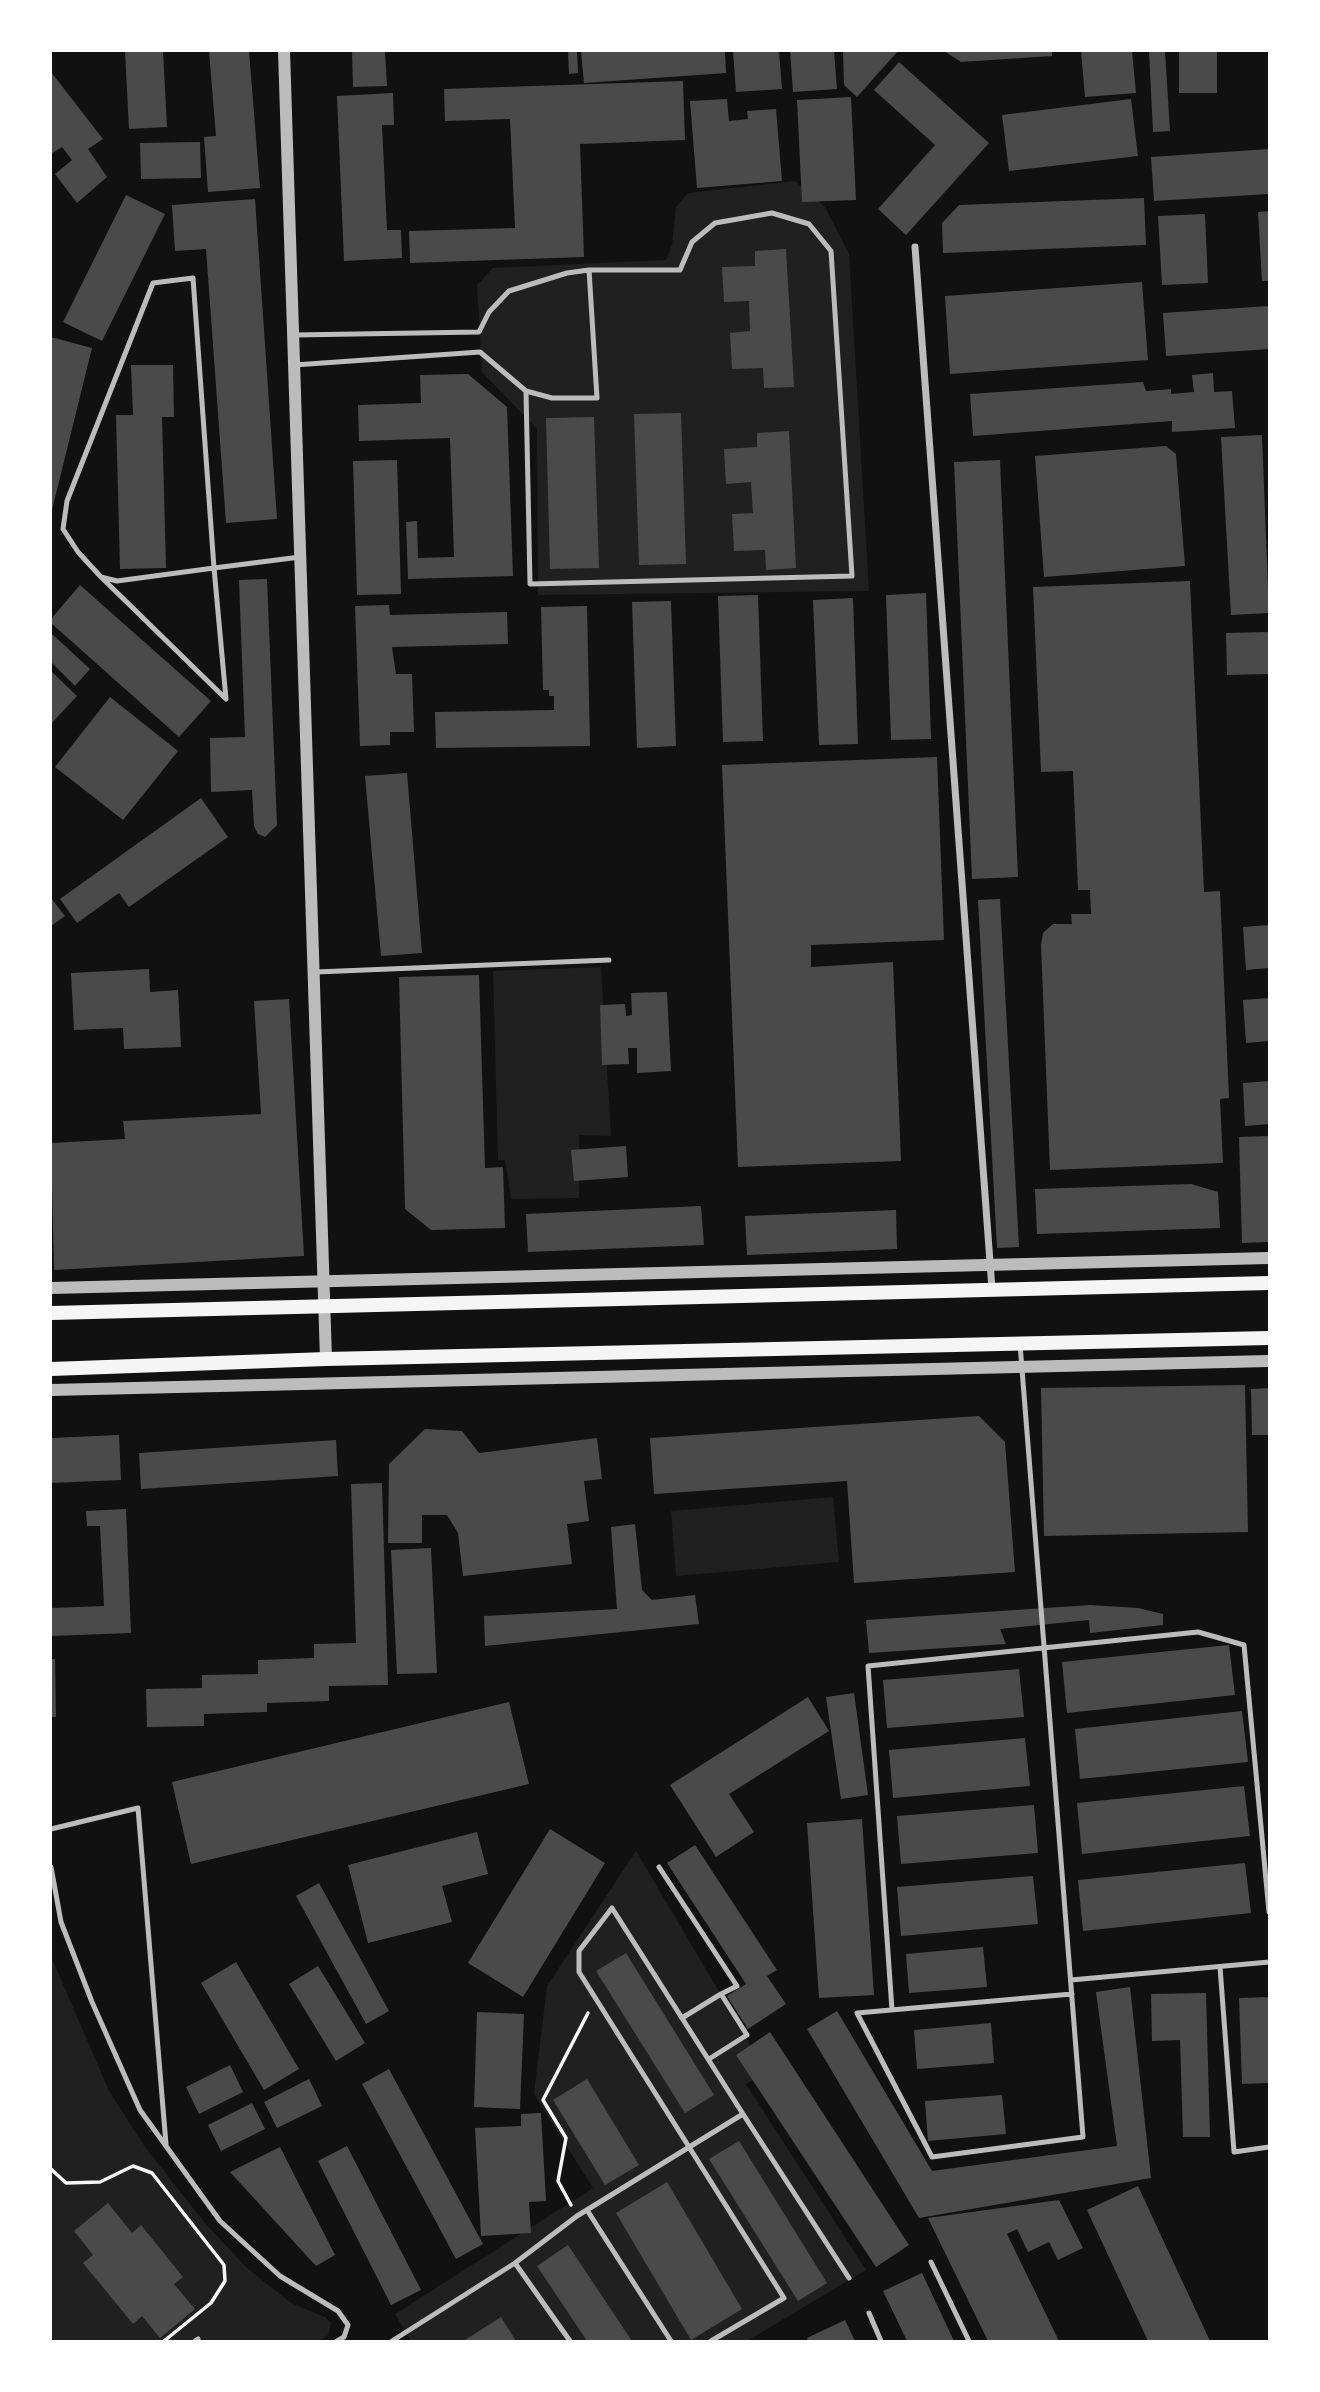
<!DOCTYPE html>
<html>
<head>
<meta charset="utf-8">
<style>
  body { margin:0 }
  #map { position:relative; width:1320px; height:2392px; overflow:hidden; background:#111; font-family:"IBM Plex Sans",sans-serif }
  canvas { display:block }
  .frame { position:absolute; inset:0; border:52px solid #fff; pointer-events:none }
</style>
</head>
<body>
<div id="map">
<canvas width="1320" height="2392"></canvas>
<div class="frame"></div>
</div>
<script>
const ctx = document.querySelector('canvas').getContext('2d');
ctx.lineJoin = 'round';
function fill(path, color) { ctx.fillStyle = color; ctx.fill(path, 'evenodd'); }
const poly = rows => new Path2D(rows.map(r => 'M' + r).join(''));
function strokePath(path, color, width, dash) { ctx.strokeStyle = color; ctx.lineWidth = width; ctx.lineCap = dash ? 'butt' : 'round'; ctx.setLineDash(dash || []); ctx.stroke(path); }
const green = poly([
  [795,181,825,207,849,254,869,591,538,595,537,429,482,372,477,285,493,268,666,260,672,245,676,207,688,193],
  [601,967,611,1136,579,1135,579,1198,511,1199,505,1160,498,1160,493,971],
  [833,1497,839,1562,676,1576,671,1511],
  [636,1851,766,2071,746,2084,866,2270,747,2341,411,2341,395,2314,593,2188,534,2094,547,1986],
  [51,1956,109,2091,145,2147,205,2223,247,2268,291,2303,325,2317,331,2323,328,2335,319,2341,51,2341]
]);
const building = poly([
  [125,51,163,51,167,127,129,129],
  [209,51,249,51,260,188,208,192,204,137,216,136],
  [352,51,385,51,387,86,353,87],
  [568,51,577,51,578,73,569,74],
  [581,51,725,51,726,73,584,83],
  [733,51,779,51,782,89,736,92],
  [790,51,834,51,837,89,793,92],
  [843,51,898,51,857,97,844,85],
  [944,51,1052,51,1052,56,961,62],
  [1081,51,1132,51,1136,93,1085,97],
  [1149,51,1165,51,1170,131,1153,132],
  [1179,51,1217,51,1217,93,1179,93],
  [899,62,989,143,906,235,878,209,935,145,874,90],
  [51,72,103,139,88,149,107,177,77,203,55,174,72,160,62,147,51,154],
  [683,81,685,140,580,144,584,257,410,263,409,231,515,228,510,119,445,121,444,89],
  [393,93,394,125,382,125,387,230,401,230,402,258,344,261,337,96],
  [851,97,856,200,802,202,797,100],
  [727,99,729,121,748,119,747,111,776,109,782,181,697,188,690,101],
  [1131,99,1138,156,1009,171,1002,115],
  [200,142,201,178,141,179,140,143],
  [1269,149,1269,194,1154,201,1151,157],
  [126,195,165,214,102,341,63,322],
  [1144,198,1146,245,943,253,942,223,959,205],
  [255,199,277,519,226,523,206,249,175,251,172,205],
  [1269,211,1269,281,1262,281,1258,212],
  [1205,214,1208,283,1162,285,1158,216],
  [786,249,794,387,764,388,763,368,732,369,730,333,750,331,749,301,724,302,722,267,755,266,755,251],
  [1142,282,1148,360,950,374,945,296],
  [1269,306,1269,349,1166,356,1163,313],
  [51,337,92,348,52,510,51,510],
  [131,365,173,365,174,417,162,417,166,568,120,569,116,415,133,415],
  [1213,373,1214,392,1232,391,1235,428,1172,432,1172,421,973,436,970,394,1143,382,1146,391,1171,389,1171,394,1194,392,1192,375],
  [468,374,507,407,513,576,408,579,406,522,417,521,418,558,454,557,450,438,359,441,358,405,421,403,420,375],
  [681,413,686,564,639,565,634,414],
  [594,417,599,568,550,569,546,418],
  [789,431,796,568,766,570,765,550,734,551,732,514,753,513,751,482,726,484,724,449,757,447,757,433],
  [1262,435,1269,613,1231,615,1221,437],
  [1166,446,1176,454,1185,566,1044,577,1035,456],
  [397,460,401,594,357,595,353,461],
  [1000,460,1018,877,972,879,954,462],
  [267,579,277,825,265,837,258,834,254,826,252,790,211,792,210,738,245,737,239,580],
  [1190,581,1204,892,1220,891,1229,1098,1220,1099,1223,1163,1050,1170,1041,945,1043,933,1053,924,1072,924,1071,914,1091,914,1090,890,1078,890,1073,771,1041,772,1033,587],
  [80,585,211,701,179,737,51,623,51,619],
  [926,593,931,739,891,740,886,595],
  [758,595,763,741,723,742,718,596],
  [853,598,858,744,819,745,813,600],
  [671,601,676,746,637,748,632,602],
  [389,605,390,615,507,612,508,644,392,647,396,674,412,674,414,732,390,732,390,745,360,746,355,606],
  [587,606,590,746,436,748,435,712,554,710,554,696,549,696,549,690,543,690,541,607],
  [1269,632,1269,674,1227,675,1226,633],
  [51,633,90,669,75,686,51,662],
  [51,671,77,696,51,724],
  [110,697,178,751,123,820,55,767],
  [937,757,944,940,811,945,811,967,893,962,901,1161,738,1167,722,765],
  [407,773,422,953,381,956,365,776],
  [201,798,228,837,129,907,119,893,77,923,60,899],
  [51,898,65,916,51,926],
  [1000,899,1019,1247,997,1248,978,900],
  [1269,925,1269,968,1246,970,1243,927],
  [149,969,150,992,178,990,181,1047,124,1049,123,1028,74,1030,71,973],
  [479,975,485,1168,503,1167,505,1228,431,1230,405,1209,399,977],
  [667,992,671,1071,637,1073,637,1048,628,1048,629,1064,602,1065,600,1005,625,1004,626,1016,632,1015,631,993],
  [1269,998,1269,1041,1246,1043,1243,1000],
  [289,999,304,1256,54,1270,51,1143,125,1139,123,1121,261,1114,254,1001],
  [1269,1081,1269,1124,1245,1126,1243,1083],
  [1269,1136,1269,1242,1242,1243,1239,1137],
  [626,1146,628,1177,574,1181,571,1150],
  [1191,1184,1218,1192,1220,1228,1037,1234,1035,1189],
  [701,1206,704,1245,528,1252,526,1214],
  [896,1210,897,1249,747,1255,745,1216],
  [1245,1385,1248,1532,1044,1536,1041,1388],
  [1269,1388,1269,1435,1252,1435,1251,1389],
  [979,1416,1005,1442,1015,1572,854,1583,847,1481,654,1494,650,1438],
  [425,1429,462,1431,479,1453,597,1438,602,1479,584,1481,589,1521,567,1524,572,1564,463,1576,458,1533,447,1515,422,1515,422,1543,388,1543,389,1464],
  [119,1435,121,1480,51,1483,51,1438],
  [336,1440,338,1476,141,1489,139,1453],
  [382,1483,388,1685,329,1686,329,1701,267,1703,267,1712,204,1714,204,1726,147,1727,146,1689,202,1688,202,1675,258,1674,258,1660,314,1658,314,1644,356,1643,351,1484],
  [126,1509,131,1633,51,1636,51,1608,104,1606,100,1526,87,1526,86,1511],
  [635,1524,642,1590,652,1600,695,1595,699,1624,485,1646,484,1616,617,1609,611,1527],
  [431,1548,437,1673,397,1674,391,1550],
  [1090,1605,1138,1608,1163,1614,1163,1625,1090,1633,1089,1620,1000,1629,1006,1644,869,1653,866,1620],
  [1229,1645,1235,1695,1067,1713,1062,1662],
  [51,1659,55,1659,56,1717,51,1717],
  [1019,1669,1024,1717,887,1728,883,1680],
  [854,1693,868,1795,841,1799,826,1697],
  [808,1697,829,1731,729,1794,754,1832,716,1857,670,1785],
  [509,1702,529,1784,191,1864,172,1782],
  [1242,1711,1248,1762,1080,1779,1075,1729],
  [1025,1738,1030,1786,893,1798,889,1750],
  [1244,1786,1250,1836,1082,1854,1077,1803],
  [1034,1805,1038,1853,901,1864,897,1816],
  [862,1819,874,1995,819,1998,807,1823],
  [550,1829,605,1863,523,1997,468,1963],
  [477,1832,488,1874,442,1886,452,1922,368,1943,348,1865],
  [695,1845,777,1970,767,1976,786,2004,748,2029,727,1996,746,1984,667,1863],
  [1245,1863,1251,1913,1083,1931,1078,1880],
  [1033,1876,1038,1924,901,1936,897,1887],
  [319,1883,389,2011,366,2024,296,1896],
  [983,1947,987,1987,909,1993,906,1954],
  [626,1953,714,2095,685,2113,596,1971],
  [236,1962,299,2069,264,2090,201,1983],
  [318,1966,365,2043,336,2061,289,1984],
  [1130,1987,1151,2178,919,2218,807,2029,837,2011,932,2171,1117,2146,1096,1992],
  [1206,1993,1210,2137,1183,2137,1180,2040,1152,2041,1151,1994],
  [1269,1997,1269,2083,1242,2084,1239,1998],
  [477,2012,524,2014,520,2109,474,2107],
  [991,2023,994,2063,917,2069,914,2030],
  [770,2032,909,2245,876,2267,736,2055],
  [230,2065,243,2092,199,2114,186,2087],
  [389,2069,483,2244,456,2259,362,2084],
  [309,2079,322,2106,277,2128,264,2102],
  [587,2079,639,2165,605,2185,553,2100],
  [1002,2095,1006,2134,928,2141,925,2101],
  [252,2103,265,2129,221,2151,208,2125],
  [541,2113,546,2201,529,2202,531,2233,481,2236,475,2128,521,2126,521,2114],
  [739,2141,827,2283,798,2301,709,2159],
  [347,2146,421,2290,391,2305,318,2161],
  [280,2147,335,2255,316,2266,230,2172],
  [667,2182,742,2309,691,2340,616,2213],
  [1138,2186,1210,2341,1148,2341,1087,2210],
  [1059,2200,1083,2248,1058,2260,1049,2242,1028,2252,1017,2229,1007,2234,1059,2341,988,2341,928,2218],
  [108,2203,132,2233,141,2225,183,2277,174,2284,195,2309,160,2338,142,2316,133,2324,83,2263,93,2255,74,2231],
  [568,2245,632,2341,587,2341,537,2266],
  [922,2273,954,2341,907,2341,883,2291],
  [501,2317,516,2341,467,2341,465,2340],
  [845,2320,855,2341,808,2341,807,2338]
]);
const path = poly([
  [51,2169,66,2183,100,2182,133,2166,152,2173,224,2265,225,2281,211,2303,164,2341],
  [571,2205,558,2181,566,2138,543,2100,588,2013]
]);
const service = poly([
  [294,365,480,352,526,391,552,398,597,398,589,270,567,273,509,291,489,312,479,332,294,335],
  [526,391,530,584,852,576,831,251,809,224,772,213,715,223,692,242,680,270,589,270],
  [101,577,226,699,214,568,193,278,153,283,67,501,63,529,78,552,101,577,117,581,214,568,300,557],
  [316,972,609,960],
  [1020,1344,1083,2137,932,2157,857,2013,1072,1994],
  [51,1829,138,1808,166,2144],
  [51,1867,61,1922,92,2002,140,2110,220,2221,280,2276,338,2311,348,2325,344,2337,337,2341],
  [659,1867,737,1986,721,1994],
  [1220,1967,1234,2152,1269,2147],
  [1071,1980,1269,1962],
  [892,2010,868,1666,1198,1632,1244,1645,1269,1912],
  [682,2018,721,1994,747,2035,709,2059],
  [587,2210,671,2341],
  [931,2262,969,2341],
  [515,2263,570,2341],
  [869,2313,881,2341],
  [195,2341,198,2339],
  [392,2341,515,2263,577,2216,743,2114,849,2278],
  [711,2341,784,2298,579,1972,579,1951,612,1908,743,2114]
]);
const minor = poly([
  [915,247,992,1289]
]);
const tertiary = poly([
  [284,51,326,1359],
  [51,1288,1269,1258],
  [51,1390,1269,1361]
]);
const secondary = poly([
  [51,1313,1269,1283],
  [51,1369,326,1359,1269,1338]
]);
fill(green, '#202020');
fill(building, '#4a4a4a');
strokePath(path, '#f5f5f5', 3.5);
strokePath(service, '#bcbcbc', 5);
strokePath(minor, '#bcbcbc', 7);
strokePath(tertiary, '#bcbcbc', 12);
strokePath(secondary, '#f5f5f5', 14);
</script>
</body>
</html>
